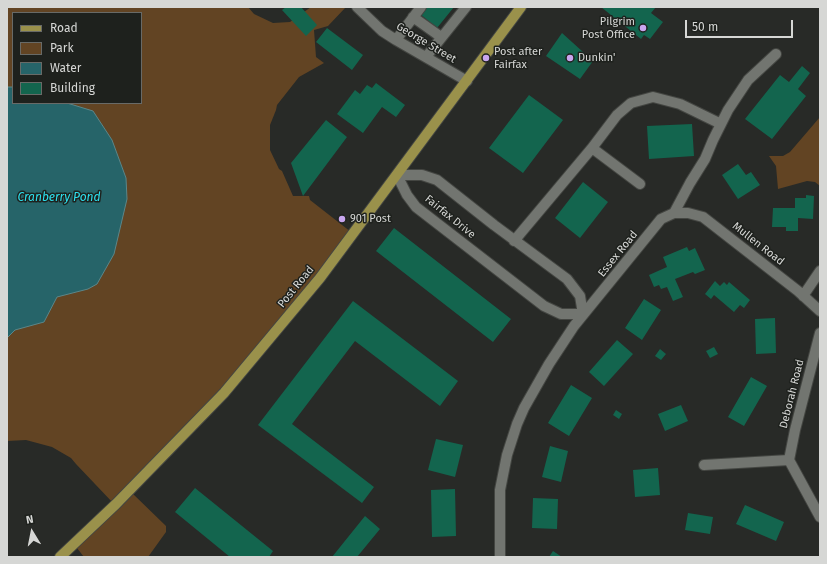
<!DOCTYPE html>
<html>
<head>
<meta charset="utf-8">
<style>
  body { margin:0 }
  #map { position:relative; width:827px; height:564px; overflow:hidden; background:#282a27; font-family:"Fira Sans",sans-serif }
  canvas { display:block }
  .frame { position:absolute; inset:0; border:8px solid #d6d7d5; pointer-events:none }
  .legend { position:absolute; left:12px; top:12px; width:130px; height:92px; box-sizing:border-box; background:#1e211d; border:1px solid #686a67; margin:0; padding:5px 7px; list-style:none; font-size:12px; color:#d6d7d5 }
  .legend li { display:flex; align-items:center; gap:8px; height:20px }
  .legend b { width:20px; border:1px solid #686a67 }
  .north { position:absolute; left:12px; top:512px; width:40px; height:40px; -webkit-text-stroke:3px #1e211d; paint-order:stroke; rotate:350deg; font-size:11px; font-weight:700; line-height:16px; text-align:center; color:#d6d7d5 }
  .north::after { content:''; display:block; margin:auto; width:14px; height:18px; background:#d6d7d5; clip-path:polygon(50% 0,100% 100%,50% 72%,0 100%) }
  .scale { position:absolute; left:685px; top:20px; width:108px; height:18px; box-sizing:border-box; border:2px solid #d6d7d5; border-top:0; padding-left:5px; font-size:12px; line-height:14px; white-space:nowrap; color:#d6d7d5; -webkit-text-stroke:3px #1e211d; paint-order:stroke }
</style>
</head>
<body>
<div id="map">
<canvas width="827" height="564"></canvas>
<div class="frame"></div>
<ul class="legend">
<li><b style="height:5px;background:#9a914b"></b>Road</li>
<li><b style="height:11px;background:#624423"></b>Park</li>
<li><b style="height:11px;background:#266469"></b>Water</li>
<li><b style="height:11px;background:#13654e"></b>Building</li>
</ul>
<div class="north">N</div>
<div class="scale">50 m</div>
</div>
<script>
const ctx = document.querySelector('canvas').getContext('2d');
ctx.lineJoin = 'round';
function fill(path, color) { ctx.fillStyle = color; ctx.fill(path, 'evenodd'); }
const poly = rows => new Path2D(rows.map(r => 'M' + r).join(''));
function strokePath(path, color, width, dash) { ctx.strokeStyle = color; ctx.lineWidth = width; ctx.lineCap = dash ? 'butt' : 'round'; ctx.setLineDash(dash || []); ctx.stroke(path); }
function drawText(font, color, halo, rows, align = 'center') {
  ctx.font = font + ' "Fira Sans",sans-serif'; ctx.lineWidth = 3; ctx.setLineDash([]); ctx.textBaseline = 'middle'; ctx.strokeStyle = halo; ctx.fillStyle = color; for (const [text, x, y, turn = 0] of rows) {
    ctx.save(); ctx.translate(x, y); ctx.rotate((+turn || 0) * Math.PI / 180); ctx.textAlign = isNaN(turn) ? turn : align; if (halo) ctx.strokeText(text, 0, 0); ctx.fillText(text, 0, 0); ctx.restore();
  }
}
const green = poly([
  [7,7,248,7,254,14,273,23,290,22,311,7,346,7,328,26,314,30,316,57,324,63,299,77,277,105,276,110,270,125,270,150,279,169,282,171,293,196,309,196,310,200,351,232,319,278,131,492,166,526,166,532,148,557,84,557,73,543,114,504,76,464,71,458,52,447,26,440,7,441,7,320,60,103,141,103,141,13,13,13,13,87,7,87],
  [820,117,820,186,815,182,807,181,778,189,776,166,769,156,783,156,790,152]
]);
const water = poly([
  [7,87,13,87,13,103,67,103,93,111,112,140,126,178,127,199,114,254,97,284,88,289,57,297,44,322,15,330,7,338,7,87]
]);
const building = poly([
  [286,7,301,7,317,25,306,36,282,10],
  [425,7,454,7,437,28,420,14],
  [601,7,656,7,651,13,663,22,650,39,644,35,641,39],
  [327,28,363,55,352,70,316,42],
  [562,33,593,61,580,79,546,56],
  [802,66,810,73,798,89,806,96,772,139,745,119,780,75,789,82],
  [376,83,405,105,396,117,382,107,363,133,337,114,355,90,360,94,367,85,372,88],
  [529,95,563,120,523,173,489,148],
  [326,120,347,137,303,196,291,163],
  [692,124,694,156,649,159,647,126],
  [738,164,746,175,751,172,760,185,738,199,722,175],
  [583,182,608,202,580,238,555,218],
  [806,195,814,196,813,219,798,218,798,231,786,231,786,227,772,227,773,208,795,208,795,198,806,198],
  [394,228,511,319,493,342,376,251],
  [687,247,689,251,695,248,705,270,695,274,693,272,675,279,683,297,673,301,667,287,661,289,659,285,654,287,649,275,667,267,663,257],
  [715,281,720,286,724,282,727,285,729,282,750,300,744,308,740,305,734,312,714,295,711,299,705,294],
  [644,299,661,310,642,340,625,328],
  [353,301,458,381,440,406,355,341,292,424,374,487,362,503,258,425],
  [775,318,776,353,756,354,755,319],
  [617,340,633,354,604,386,589,372],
  [714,347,718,354,710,358,706,351],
  [660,349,666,354,661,360,655,356],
  [751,377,767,386,744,426,728,417],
  [571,385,592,398,569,436,548,423],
  [681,405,688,421,665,431,658,414],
  [616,410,622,414,619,419,613,415],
  [436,439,463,445,455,477,428,470],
  [550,446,568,451,561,482,542,477],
  [658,468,660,495,635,497,633,470],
  [195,488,273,551,269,557,230,557,175,512],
  [455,489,456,536,432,537,431,490],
  [533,498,558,499,557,529,532,528],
  [745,505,784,522,776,541,736,524],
  [688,513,713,517,710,534,685,530],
  [365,516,380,529,357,557,332,557],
  [553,551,562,557,549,557]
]);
const minor = poly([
  [357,7,382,31,396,40,467,81],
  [413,17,441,37],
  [396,40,421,7],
  [426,57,466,7],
  [592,148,617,115,631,103,653,97,680,104,721,124],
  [397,175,422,175,437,180,494,225,567,279,580,296,583,314,561,314,544,306,416,207,407,195,397,175],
  [674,213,690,183,705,159,713,140,728,110,748,80,776,54],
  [514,241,592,148,640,184],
  [803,296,820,271],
  [820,333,795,430,789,460,820,517],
  [704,465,789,460],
  [500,557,500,490,507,455,517,424,524,408,549,364,574,326,661,219,674,213,688,213,703,217,798,291,820,311]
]);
const major = poly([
  [60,557,116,504,224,393,320,278,521,7]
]);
const markers = [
  [643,28,4,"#c8a6ef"],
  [486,58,4,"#c8a6ef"],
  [570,58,4,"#c8a6ef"],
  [342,219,4,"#c8a6ef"]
];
const poiNames = [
  ["Pilgrim",635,22,"right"],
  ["Post Office",635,35,"right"],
  ["Post after",494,52],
  ["Fairfax",494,65],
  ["Dunkin'",578,58],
  ["901 Post",350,219]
];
const streetNames = [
  ["George Street",426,43,31],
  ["Fairfax Drive",450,217,39],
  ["Mullen Road",758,244,38],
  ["Essex Road",618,254,-51],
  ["Post Road",296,287,-51],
  ["Deborah Road",792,394,-76]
];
const waterNames = [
  ["Cranberry Pond",59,198]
];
fill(green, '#624423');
fill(water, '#266469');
strokePath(water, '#5b8689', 1);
fill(building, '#13654e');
strokePath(minor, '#444642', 12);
strokePath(major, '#444642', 12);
strokePath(minor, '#727570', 10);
strokePath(major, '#9a914b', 10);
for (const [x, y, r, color] of markers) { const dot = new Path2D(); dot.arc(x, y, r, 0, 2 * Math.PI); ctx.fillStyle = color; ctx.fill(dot); strokePath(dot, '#1e211d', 1.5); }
drawText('11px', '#d6d7d5', '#1e211d', poiNames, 'left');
drawText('11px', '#d6d7d5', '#1e211d', streetNames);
drawText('italic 12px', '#2de1ef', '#1e211d', waterNames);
</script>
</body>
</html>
